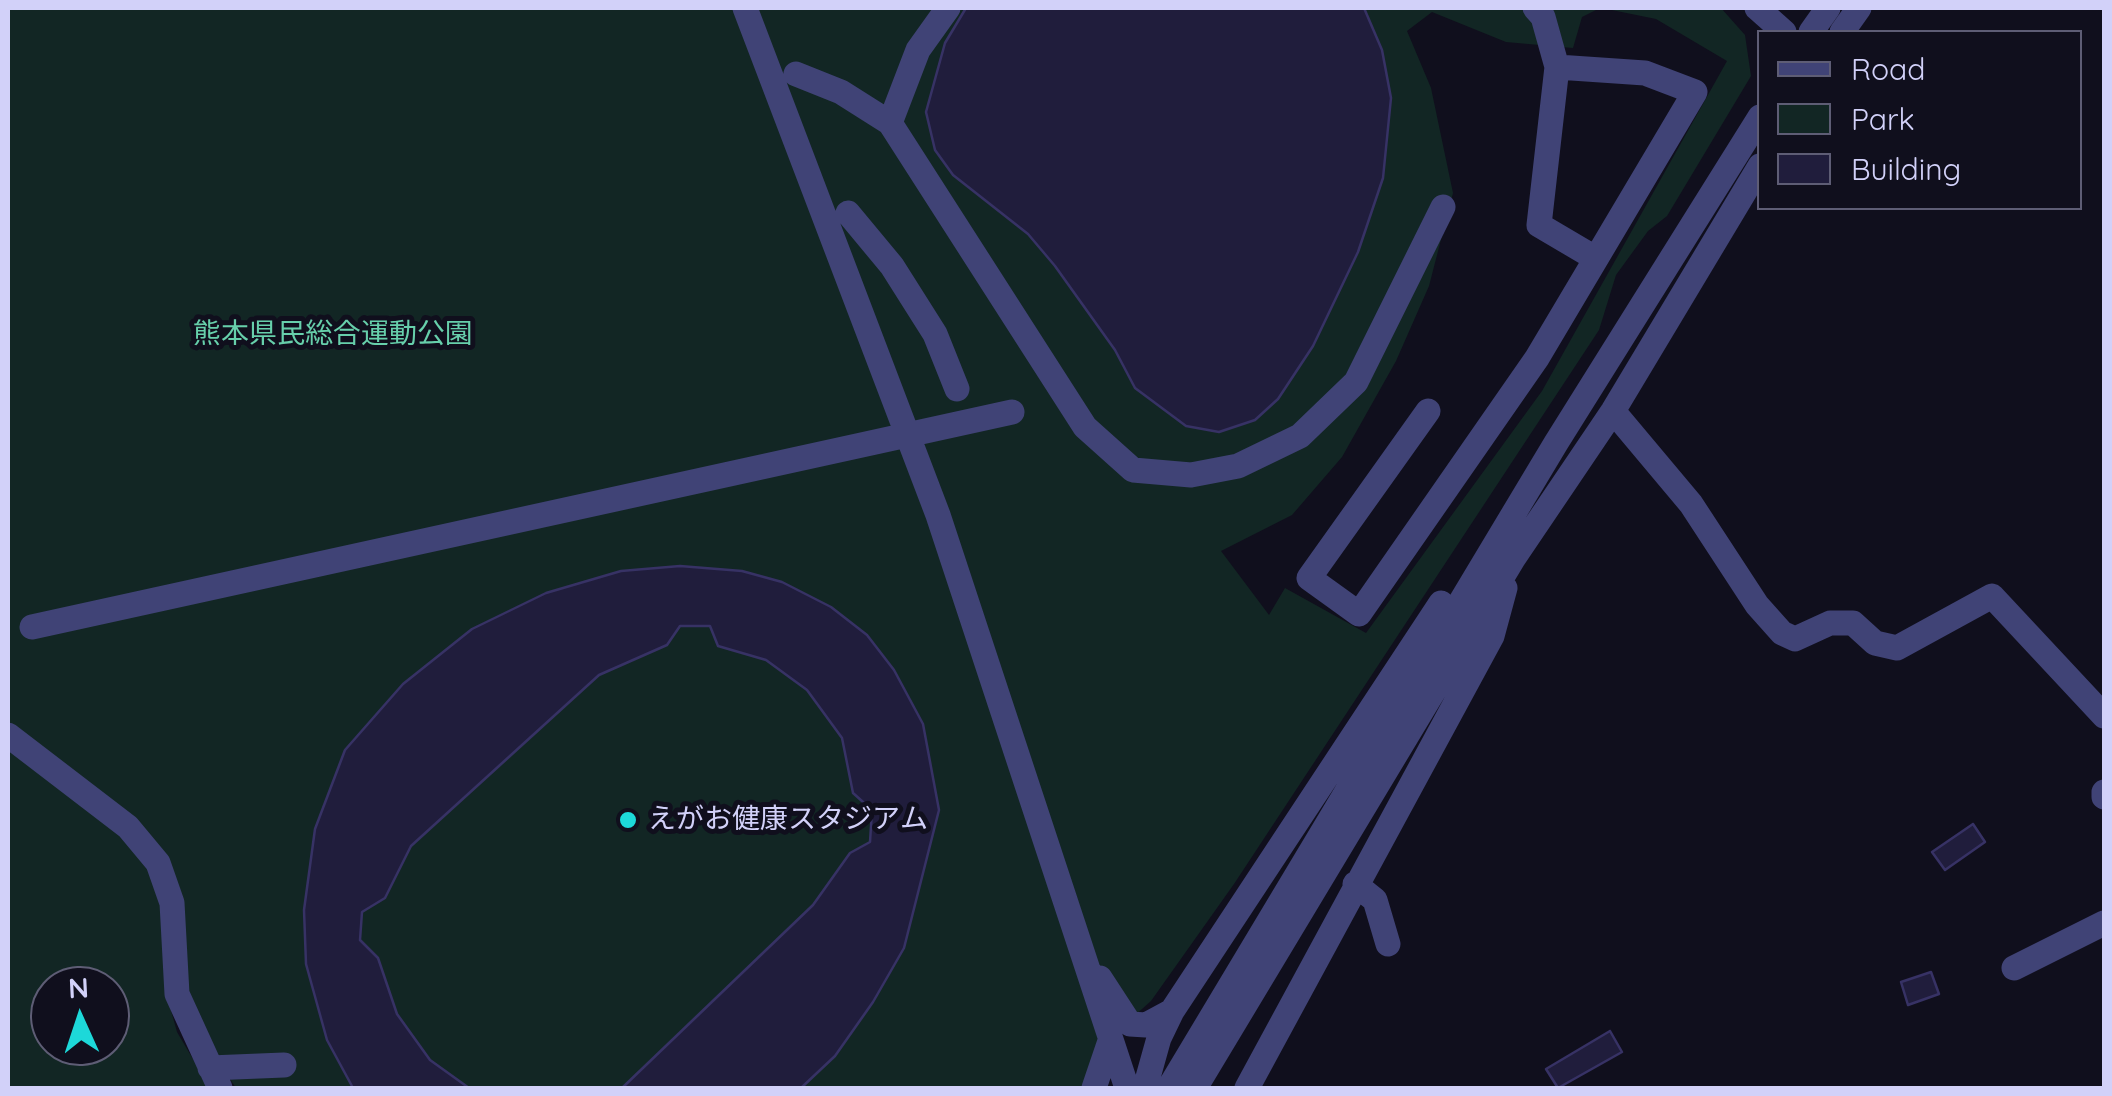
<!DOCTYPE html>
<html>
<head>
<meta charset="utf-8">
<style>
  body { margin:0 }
  #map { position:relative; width:2112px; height:1096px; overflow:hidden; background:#100f1d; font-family:Quicksand,sans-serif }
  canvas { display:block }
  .frame { position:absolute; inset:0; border:10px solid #d2d1f9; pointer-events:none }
  .legend { position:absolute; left:1757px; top:30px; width:325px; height:180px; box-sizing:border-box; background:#100f1d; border:2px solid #5e5d75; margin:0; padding:12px 18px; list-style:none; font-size:30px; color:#d2d1f9 }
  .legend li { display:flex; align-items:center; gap:20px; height:50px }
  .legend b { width:50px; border:2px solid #5e5d75 }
  .north { position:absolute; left:30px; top:966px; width:100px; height:100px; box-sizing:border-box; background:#100f1d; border:2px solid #5e5d75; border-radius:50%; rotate:357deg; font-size:28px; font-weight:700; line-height:40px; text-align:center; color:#d2d1f9 }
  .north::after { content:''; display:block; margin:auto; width:35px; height:45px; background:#1dd8d9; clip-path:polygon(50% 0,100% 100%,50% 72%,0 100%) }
</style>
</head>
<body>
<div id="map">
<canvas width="2112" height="1096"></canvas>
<div class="frame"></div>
<ul class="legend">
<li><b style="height:12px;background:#404376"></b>Road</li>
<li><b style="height:28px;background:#122624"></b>Park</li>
<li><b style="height:28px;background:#201d3c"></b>Building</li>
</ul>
<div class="north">N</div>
</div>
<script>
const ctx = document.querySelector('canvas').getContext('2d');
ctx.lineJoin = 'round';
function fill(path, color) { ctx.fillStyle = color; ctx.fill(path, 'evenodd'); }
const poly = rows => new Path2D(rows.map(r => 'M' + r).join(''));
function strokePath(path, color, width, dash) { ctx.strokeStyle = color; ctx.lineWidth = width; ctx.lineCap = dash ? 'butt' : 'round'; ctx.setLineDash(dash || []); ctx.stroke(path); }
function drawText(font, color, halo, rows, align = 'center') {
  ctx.font = font + ' Quicksand,"Noto Sans JP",sans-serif'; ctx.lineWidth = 10; ctx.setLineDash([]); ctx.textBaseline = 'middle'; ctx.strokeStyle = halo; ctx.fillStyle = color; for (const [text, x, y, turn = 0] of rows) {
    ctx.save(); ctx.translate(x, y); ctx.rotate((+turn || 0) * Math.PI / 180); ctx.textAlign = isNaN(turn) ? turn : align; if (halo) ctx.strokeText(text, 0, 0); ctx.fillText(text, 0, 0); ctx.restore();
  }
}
const green = poly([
  [8,8,966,8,945,43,926,111,935,150,953,175,1028,234,1055,266,1115,350,1135,388,1186,426,1219,432,1255,420,1391,98,1382,50,1364,8,1600,8,1582,17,1573,48,1506,42,1432,12,1407,31,1431,88,1453,193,1429,286,1396,361,1342,457,1292,515,1221,551,1269,615,1285,588,1366,633,1542,391,1727,61,1656,19,1602,8,1721,8,1745,35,1751,76,1667,216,1648,231,1616,275,1599,330,1234,884,1151,1001,1106,1041,1081,1088,236,1088,195,1026,183,972,135,823,8,722],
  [8,746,121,834,156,879,164,904,167,996,177,1032,210,1088,8,1088],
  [50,986,110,986,110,1046,50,1046]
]);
const building = poly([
  [966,8,1364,8,1382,50,1391,98,1383,178,1358,252,1313,346,1278,399,1255,420,1219,432,1186,426,1135,388,1115,350,1055,266,1028,234,953,175,935,150,926,112,945,43,966,8],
  [680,566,742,571,782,582,831,607,867,635,894,670,923,724,939,810,904,948,873,1002,835,1056,801,1088,622,1088,813,905,850,853,870,842,872,810,853,793,842,738,807,690,766,660,718,646,710,626,680,626,667,645,599,675,411,846,385,898,362,912,360,940,378,958,397,1014,430,1060,469,1088,353,1088,327,1040,306,964,304,910,315,829,345,750,403,684,472,629,546,593,621,571,680,566],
  [1973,824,1985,842,1945,870,1932,852,1973,824],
  [1931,972,1939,994,1908,1005,1901,982,1931,972],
  [1610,1031,1622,1052,1558,1088,1546,1069,1610,1031]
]);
const minor = poly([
  [745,8,938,515,1127,1088],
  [1535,8,1543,17,1557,67],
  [1757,8,1784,32],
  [1811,32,1828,8],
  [1842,32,1859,8],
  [796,74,841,92,890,123,1085,427,1133,470,1191,475,1238,466,1300,436,1356,382,1443,207],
  [890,123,918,50,948,8],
  [848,213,892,266,935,334,957,389],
  [1428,411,1309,578,1359,614,1537,358,1695,92,1645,73,1557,67,1539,225,1595,258],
  [1613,411,1691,504,1757,605,1782,633,1795,639,1830,623,1853,623,1875,643,1897,648,1992,596,2104,716],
  [32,627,1012,412],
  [8,735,128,827,158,863,172,903,177,994,220,1088],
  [2104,792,2104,797],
  [1355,884,1375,900,1388,944],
  [2014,968,2104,923],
  [1100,978,1130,1024,1146,1025,1172,1011,1441,603],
  [210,1068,284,1065],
  [1094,1088,1110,1041],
  [1145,1088,1159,1038,1172,1011],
  [1169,1088,1556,443,1760,117],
  [1195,1088,1513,559,1613,411,1760,166],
  [1247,1088,1492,636,1505,588]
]);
const markers = [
  [628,820,10,"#1dd8d9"]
];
const parkNames = [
  ["熊本県民総合運動公園",333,335]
];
const poiNames = [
  ["えがお健康スタジアム",648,820]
];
fill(green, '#122624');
fill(building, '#201d3c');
strokePath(building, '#373265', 2.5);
strokePath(minor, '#404376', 25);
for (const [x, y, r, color] of markers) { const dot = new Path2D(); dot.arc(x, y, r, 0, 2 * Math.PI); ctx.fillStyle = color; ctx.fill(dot); strokePath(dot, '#100f1d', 4); }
drawText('28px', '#67cfab', '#100f1d', parkNames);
drawText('28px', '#d2d1f9', '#100f1d', poiNames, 'left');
</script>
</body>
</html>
